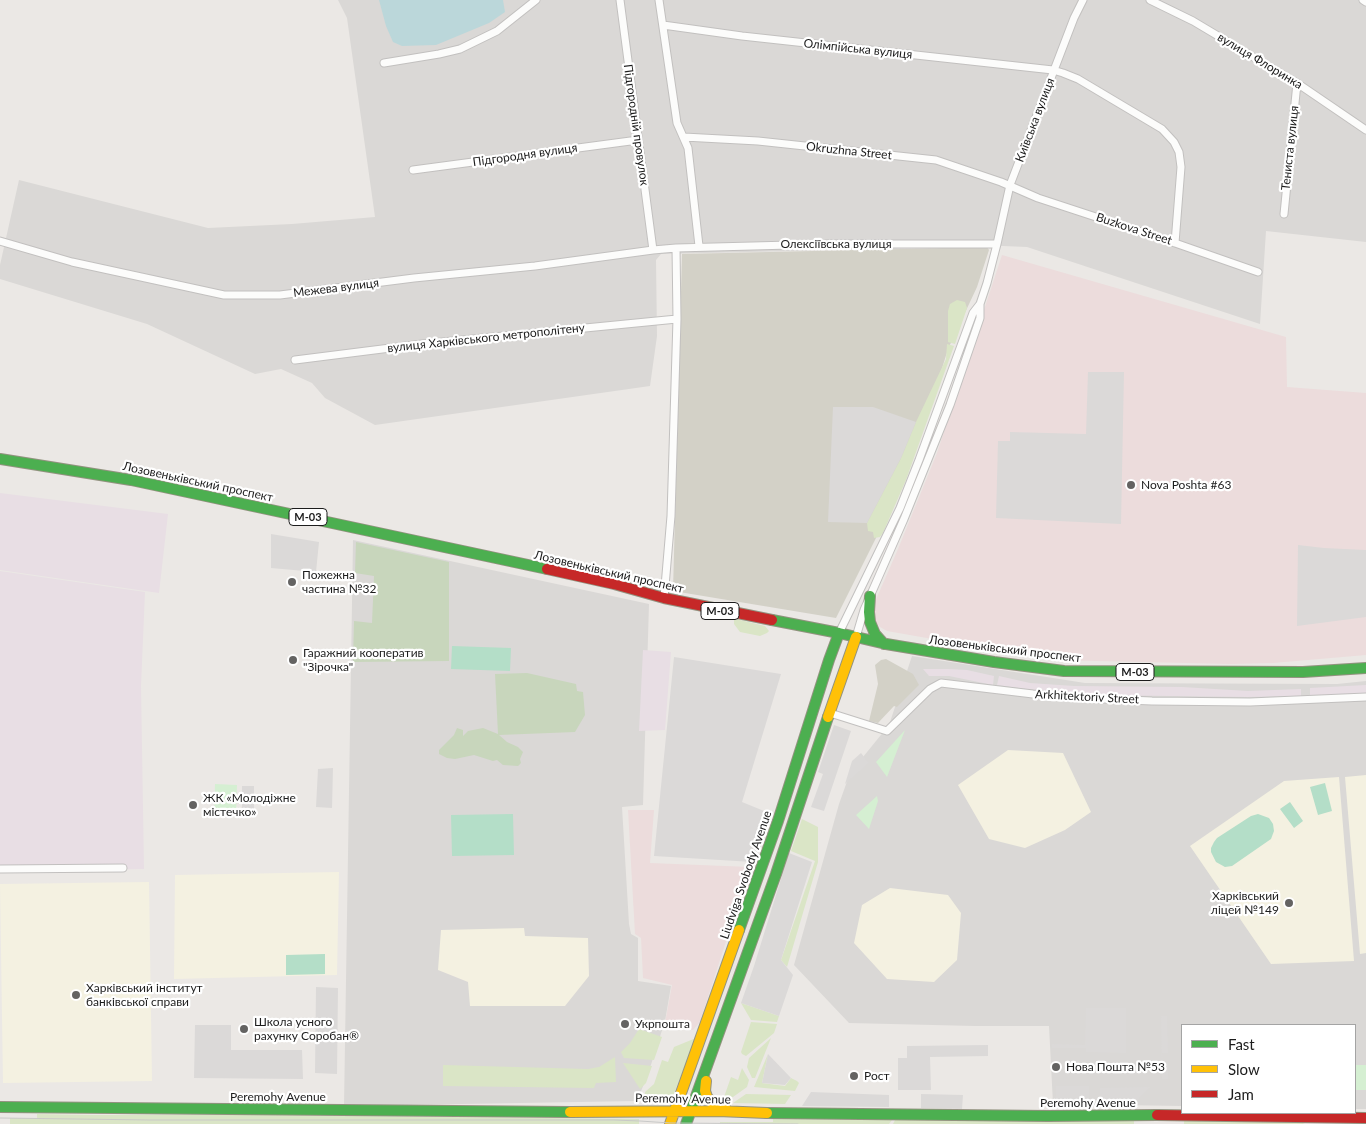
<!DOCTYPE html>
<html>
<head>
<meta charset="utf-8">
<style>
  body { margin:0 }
  #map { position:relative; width:1366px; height:1124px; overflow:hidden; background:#ebe8e5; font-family:Lato,sans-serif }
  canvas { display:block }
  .legend { position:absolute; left:1181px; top:1024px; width:175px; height:90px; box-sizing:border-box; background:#fff; border:1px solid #a4a4a4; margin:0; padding:6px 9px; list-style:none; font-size:15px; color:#1c1c1c }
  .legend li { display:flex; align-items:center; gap:10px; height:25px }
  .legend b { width:25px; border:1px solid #a4a4a4 }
</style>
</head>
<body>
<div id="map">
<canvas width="1366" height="1124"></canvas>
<ul class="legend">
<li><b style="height:6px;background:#4caf50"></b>Fast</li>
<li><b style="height:6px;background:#ffc107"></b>Slow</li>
<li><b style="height:6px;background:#c62828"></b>Jam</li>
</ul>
</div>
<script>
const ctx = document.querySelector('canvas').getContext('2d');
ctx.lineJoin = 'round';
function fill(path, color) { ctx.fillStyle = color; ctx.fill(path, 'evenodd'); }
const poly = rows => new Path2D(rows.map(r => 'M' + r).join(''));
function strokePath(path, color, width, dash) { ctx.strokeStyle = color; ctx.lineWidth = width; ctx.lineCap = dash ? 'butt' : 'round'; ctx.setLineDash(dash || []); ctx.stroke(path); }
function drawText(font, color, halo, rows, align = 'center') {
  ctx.font = font + ' Lato,sans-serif'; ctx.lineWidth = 4.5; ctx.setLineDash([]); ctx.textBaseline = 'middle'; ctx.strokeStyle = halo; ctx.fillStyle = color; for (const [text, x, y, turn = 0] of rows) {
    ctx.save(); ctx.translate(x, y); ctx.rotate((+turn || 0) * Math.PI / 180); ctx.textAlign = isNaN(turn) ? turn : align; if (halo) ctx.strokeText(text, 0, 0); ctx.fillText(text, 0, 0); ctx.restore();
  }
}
const residential = poly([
  [338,0,1366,0,1366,242,1266,231,1260,324,1027,247,1003,246,661,254,656,260,657,336,650,386,375,425,325,398,312,383,281,369,255,374,147,324,0,279,0,265,19,180,208,228,292,224,375,217,347,18],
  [353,540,649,604,643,805,622,807,629,924,631,934,638,938,638,981,671,986,665,1021,648,1074,637,1101,344,1106],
  [912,656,1085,683,1337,684,1366,681,1366,1109,1355,1109,1355,1025,1182,1025,1182,1106,1053,1104,1049,1026,975,1026,849,1023,794,965,839,804,850,773,889,725]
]);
const commercial = poly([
  [1002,255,1286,337,1287,387,1366,393,1366,655,1273,663,1231,664,1052,660,887,631,880,627,874,621,874,604,898,549,937,453],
  [628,810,654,810,650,863,750,867,700,1022,693,1030,665,1023,672,985,643,978,641,938,635,934]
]);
const industrial = poly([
  [0,493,168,514,159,593,0,570],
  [0,571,145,592,141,686,144,869,0,872],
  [643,650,671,652,665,730,639,731],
  [923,669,949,669,967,670,994,676,993,685,949,676,929,676],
  [999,676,1030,683,1074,686,1182,687,1248,691,1301,689,1301,696,1248,697,1092,695,1026,689,997,685],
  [1366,685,1366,694,1310,697,1310,688]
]);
const education = poly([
  [1008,750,1063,753,1091,812,1065,830,1025,848,989,839,958,785],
  [1366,775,1366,953,1360,954,1345,777],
  [1339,777,1354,961,1271,964,1190,846,1284,781],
  [339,872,337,975,174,979,175,875],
  [149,882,152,1081,3,1083,0,884],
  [890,888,948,895,961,913,957,960,934,982,887,979,854,943,862,905],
  [524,928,525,936,588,938,589,976,565,1006,470,1006,468,982,438,970,441,930]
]);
const construction = poly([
  [987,247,989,250,977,287,948,349,925,423,880,530,836,618,673,591,682,254],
  [886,659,913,674,919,685,897,707,894,706,878,723,869,721,878,684,875,665,881,660]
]);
const grass = poly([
  [957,300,965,302,967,308,955,344,948,342,948,311,950,304],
  [947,344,954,346,906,480,883,533,880,537,874,538,873,532,868,531,867,523,901,458,916,422,946,359],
  [736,619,765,626,769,631,767,633,760,636,740,632,734,624,734,620],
  [802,819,818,827,818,862,787,967,781,960,815,861,791,851],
  [741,1003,779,1016,777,1022,751,1020],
  [751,1022,777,1024,774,1033,746,1056,742,1054,741,1052],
  [639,1029,662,1037,654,1060,624,1058,621,1052,630,1043],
  [696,1038,671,1101,664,1102,645,1102,645,1092,654,1084,662,1060,668,1062,674,1047],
  [771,1038,755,1078,752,1078,747,1067,749,1058],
  [768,1054,762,1083,785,1086,791,1078,797,1081,799,1083,795,1091,754,1087],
  [615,1057,616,1082,596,1083,594,1088,443,1086,443,1065,588,1069,599,1067],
  [623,1063,652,1066,646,1083,640,1089],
  [742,1068,749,1080,747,1087,733,1097,724,1097,731,1077,738,1080],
  [746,1094,791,1095,785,1104,733,1103],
  [37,1114,93,1115,263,1115,639,1119,639,1124,10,1124,10,1118,37,1118],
  [773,1119,892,1120,889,1124,720,1124,720,1122,773,1122],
  [895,1120,1134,1121,1134,1124,893,1124],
  [1184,1121,1301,1122,1305,1124,1184,1124]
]);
const forest = poly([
  [356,542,449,562,449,661,353,662,354,621,372,623,374,576,355,573],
  [527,673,576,684,577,691,583,692,585,715,575,732,499,735,507,742,518,747,523,752,520,759,521,763,518,766,503,765,497,760,493,761,474,755,455,759,447,758,439,754,439,750,454,735,457,728,463,730,463,736,468,731,483,728,498,734,495,674]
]);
const park = poly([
  [905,730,887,777,876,762],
  [215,784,237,785,236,816,214,816],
  [877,796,878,801,869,829,856,815],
  [1355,1065,1366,1065,1366,1090,1355,1090]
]);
const pitch = poly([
  [452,646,511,648,510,671,451,669],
  [1325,783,1332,811,1318,815,1310,787],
  [1290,802,1303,821,1294,828,1280,809],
  [513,814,514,855,452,856,451,815],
  [1258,814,1269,818,1273,824,1274,831,1271,839,1232,866,1225,867,1216,862,1211,852,1211,848,1214,842,1217,838,1251,816],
  [325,954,325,974,286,975,286,955]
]);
const parking = poly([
  [1088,372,1124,372,1121,524,996,518,998,441,1010,441,1010,432,1086,434],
  [833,407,873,407,916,422,901,458,867,523,828,522],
  [271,534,319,542,316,572,271,568],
  [1298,545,1324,548,1366,550,1366,617,1297,626],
  [674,657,781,674,742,802,769,813,753,862,654,856],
  [834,725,851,731,824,811,811,807,823,774,818,772],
  [861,753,869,763,845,784,852,761],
  [333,768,332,808,316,807,318,769],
  [242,786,254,786,254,812,242,812],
  [789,853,812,862,781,960,793,975,779,1016,741,1003,754,966],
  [316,987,338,988,337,1074,315,1073],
  [1086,1008,1126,1008,1126,1053,1086,1052,1086,1048,1052,1048,1052,1044,1085,1045],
  [1167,1016,1168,1053,1162,1053,1163,1063,1168,1063,1168,1079,1162,1079,1161,1016],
  [195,1025,231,1025,231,1050,302,1050,303,1079,194,1078],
  [988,1045,988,1056,930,1057,931,1090,898,1090,898,1058,907,1058,907,1046],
  [768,1054,791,1078,785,1085,762,1083],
  [1056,1086,1089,1086,1089,1101,1056,1101],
  [1150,1087,1138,1100,1100,1099,1100,1088],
  [811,1092,889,1095,889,1107,802,1106],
  [921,1094,963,1095,962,1109,921,1108]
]);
const water = poly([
  [379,0,503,0,505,12,489,23,436,45,402,46,393,42,386,26]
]);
const street = poly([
  [620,0,653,250],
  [659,0,677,123,688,148,699,246],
  [1150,0,1193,21,1297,83,1366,130],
  [1363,0,1366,2],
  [663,25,742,36,1053,70,1063,73,1078,79,1162,129,1174,142,1179,152,1181,167,1175,243],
  [384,63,439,54,460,49,497,31,536,0],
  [684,137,758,141,936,160,1001,182,1038,198,1175,243,1258,272],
  [413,170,638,140],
  [1284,214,1297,83],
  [0,241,72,262,224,295,280,295,414,278,535,266,653,250,676,248,829,244,997,244],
  [295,360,422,344,677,319],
  [664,598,671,516,677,319,676,248],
  [839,633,900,508,919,460,973,313,980,304,987,283,997,244,1010,185,1074,18,1083,0],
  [856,637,864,610,904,519,950,405,980,318,980,304],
  [830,713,887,731,930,689,941,683,1033,694,1080,698,1152,701,1250,702,1366,697],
  [0,869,123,868]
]);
const fast = poly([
  [0,459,131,480,547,569],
  [870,596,869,612,870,622,875,634,884,644],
  [772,620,839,633,886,644,994,662,1064,671,1303,672,1366,668],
  [739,930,778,821,829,660,839,633],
  [0,1107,570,1112],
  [767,1113,1048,1116,1157,1115],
  [686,1124,776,874,828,717]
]);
const slow = poly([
  [828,717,856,637],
  [706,1081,705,1091,707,1097,714,1105,725,1107],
  [570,1112,718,1111,767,1113],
  [670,1124,739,930]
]);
const jam = poly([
  [547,569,614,584,664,598,772,620],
  [1157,1115,1366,1118]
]);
const tram = poly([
  [0,1118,150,1120,614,1120,640,1121,670,1123,798,1124]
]);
const markers = [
  [1131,485,5,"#646362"],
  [292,582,5,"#646362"],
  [293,660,5,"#646362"],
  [193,805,5,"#646362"],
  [1289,903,5,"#646362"],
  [76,995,5,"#646362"],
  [625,1024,5,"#646362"],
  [244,1029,5,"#646362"],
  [1056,1067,5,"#646362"],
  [854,1076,5,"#646362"]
];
const shields = [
  [308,517,38],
  [720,611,38],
  [1135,672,38]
];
const shieldNames = [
  ["М-03",308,517],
  ["М-03",720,611],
  ["М-03",1135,672]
];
const streetNames = [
  ["Олімпійська вулиця",858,49,6],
  ["вулиця Флоринка",1260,61,31],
  ["Київська вулиця",1035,120,-69],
  ["Підгородній провулок",636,125,82],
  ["Тениста вулиця",1290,148,-84],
  ["Okruzhna Street",849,151,6],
  ["Підгородня вулиця",525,155,-8],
  ["Buzkova Street",1134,229,18],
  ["Олексіївська вулиця",836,244],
  ["Межева вулиця",336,288,-7],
  ["вулиця Харківського метрополітену",486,338,-6],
  ["Лозовеньківський проспект",198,482,12],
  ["Лозовеньківський проспект",609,572,13],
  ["Лозовеньківський проспект",1005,649,7],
  ["Arkhitektoriv Street",1087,697,3],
  ["Liudviga Svobody Avenue",746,875,-71],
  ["Peremohy Avenue",278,1097],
  ["Peremohy Avenue",683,1099,1],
  ["Peremohy Avenue",1088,1103]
];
const poiNames = [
  ["Nova Poshta #63",1141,485],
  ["Пожежна",302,575],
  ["частина №32",302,589],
  ["Гаражний кооператив",303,653],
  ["\"Зірочка\"",303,667],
  ["ЖК «Молодіжне",203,798],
  ["містечко»",203,812],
  ["Харківський",1279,896,"right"],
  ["ліцей №149",1279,910,"right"],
  ["Харківський інститут",86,988],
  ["банківської справи",86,1002],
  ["Школа усного",254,1022],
  ["рахунку Соробан®",254,1036],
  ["Укрпошта",635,1024],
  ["Нова Пошта №53",1066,1067],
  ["Рост",864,1076]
];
fill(residential, '#dad8d6');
fill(commercial, '#ecdcdc');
fill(industrial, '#e8dee4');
fill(education, '#f4f1e1');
fill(construction, '#d3d1c7');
fill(grass, '#dae5c6');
fill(forest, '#c8d6bc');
fill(park, '#d5efd2');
fill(pitch, '#b4dec8');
fill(parking, '#dbd9d8');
fill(water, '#bbd7da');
strokePath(street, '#c2c0bf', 9);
strokePath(fast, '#92927f', 12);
strokePath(slow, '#92927f', 12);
strokePath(jam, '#92927f', 12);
strokePath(street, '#fcfcfb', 7);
strokePath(fast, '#4caf50', 10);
strokePath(slow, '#ffc107', 10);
strokePath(jam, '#c62828', 10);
strokePath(tram, '#c9c9c8', 1);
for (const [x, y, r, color] of markers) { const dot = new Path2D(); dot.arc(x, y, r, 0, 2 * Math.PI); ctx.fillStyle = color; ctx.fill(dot); strokePath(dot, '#fff', 2); }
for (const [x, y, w] of shields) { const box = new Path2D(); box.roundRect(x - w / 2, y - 8.5, w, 17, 4); ctx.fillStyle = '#fff'; ctx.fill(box); strokePath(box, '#1c1c1c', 1); }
drawText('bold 11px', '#1c1c1c', null, shieldNames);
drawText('12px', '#1c1c1c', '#fff', streetNames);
drawText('12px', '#1c1c1c', '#fff', poiNames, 'left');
</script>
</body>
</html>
